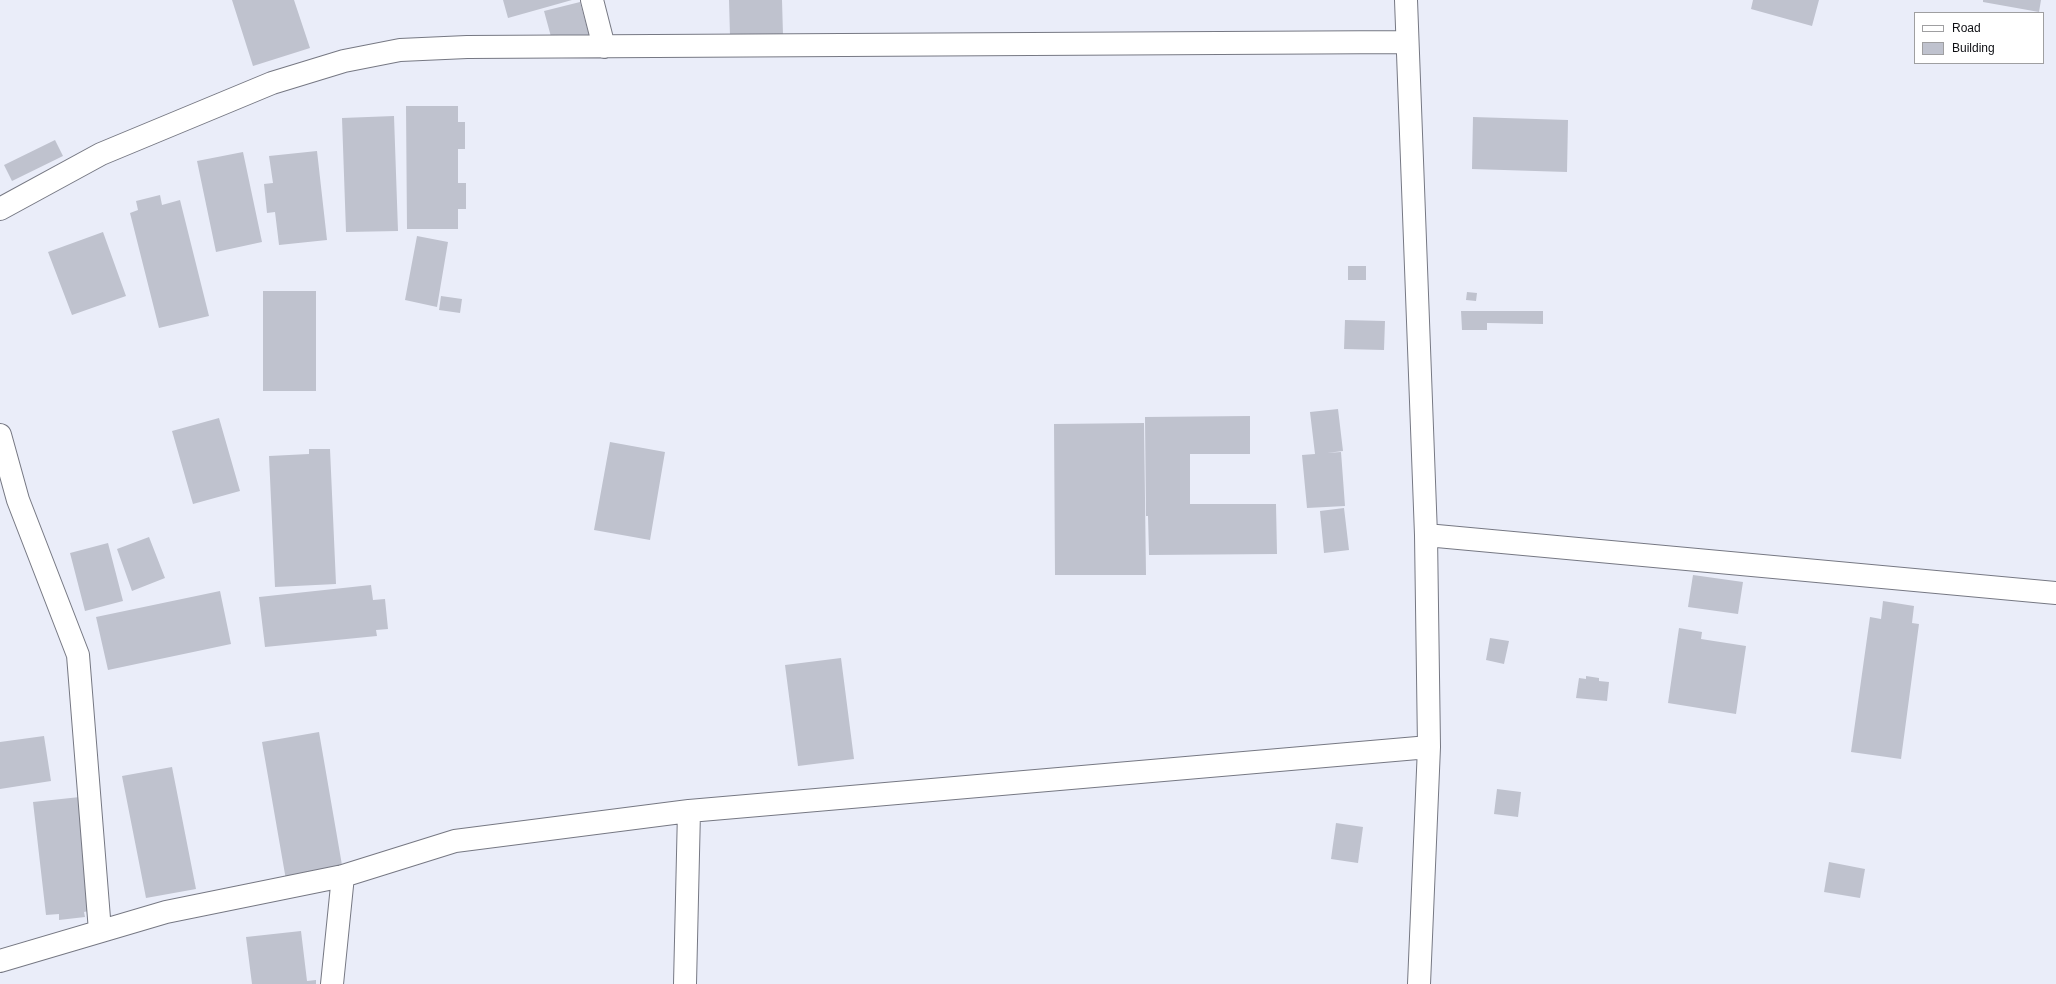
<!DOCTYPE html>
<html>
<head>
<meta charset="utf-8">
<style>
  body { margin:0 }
  #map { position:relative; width:2056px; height:984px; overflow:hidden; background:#eaedf9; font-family:Helvetica,sans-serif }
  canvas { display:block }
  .legend { position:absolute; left:1914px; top:12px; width:130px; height:52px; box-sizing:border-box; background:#fff; border:1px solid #9f9fa1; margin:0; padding:5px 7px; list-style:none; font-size:12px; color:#0e0f13 }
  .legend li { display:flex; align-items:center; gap:8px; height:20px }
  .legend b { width:20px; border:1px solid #9f9fa1 }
</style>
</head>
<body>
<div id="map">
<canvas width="2056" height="984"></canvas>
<ul class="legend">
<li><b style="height:5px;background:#fff"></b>Road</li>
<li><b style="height:11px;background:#bfc2ce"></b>Building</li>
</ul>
</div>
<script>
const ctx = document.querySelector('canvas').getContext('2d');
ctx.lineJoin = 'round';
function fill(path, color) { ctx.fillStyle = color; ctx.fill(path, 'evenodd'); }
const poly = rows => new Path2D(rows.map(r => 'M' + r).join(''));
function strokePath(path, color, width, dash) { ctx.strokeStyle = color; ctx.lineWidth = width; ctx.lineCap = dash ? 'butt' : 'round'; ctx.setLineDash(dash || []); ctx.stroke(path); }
const building = poly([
  [232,0,294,0,310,48,253,66],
  [503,0,572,0,508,18],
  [729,0,782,0,783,35,730,36],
  [1753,0,1819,0,1812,26,1751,9],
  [1983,0,2041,0,2039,12,1983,2],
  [580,2,589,35,553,44,544,11],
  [406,106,458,106,458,122,465,122,465,149,458,149,458,183,466,183,466,209,458,209,458,229,407,229],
  [394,116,398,231,346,232,342,118],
  [1473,117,1568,120,1567,172,1472,169],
  [55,140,63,156,12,181,4,165],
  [317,151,327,240,279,245,275,212,267,213,264,184,273,183,269,156],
  [243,152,262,242,216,252,197,161],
  [160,195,162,205,180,200,209,316,159,328,130,213,138,210,136,201],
  [103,232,126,296,72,315,48,252],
  [417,236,448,242,437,307,405,300],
  [1348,266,1366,266,1366,280,1348,280],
  [263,291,316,291,316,391,263,391],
  [1467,292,1477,293,1476,301,1466,300],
  [441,296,462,299,460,313,439,310],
  [1461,311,1543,311,1543,324,1487,323,1487,330,1462,330],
  [1345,320,1385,321,1384,350,1344,349],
  [1338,409,1343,451,1327,453,1341,452,1345,506,1307,508,1302,455,1315,454,1310,412],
  [1250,416,1250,454,1190,454,1190,504,1276,504,1277,554,1149,555,1148,516,1146,516,1145,417],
  [219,418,240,491,193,504,172,431],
  [1144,423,1146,575,1055,575,1054,424],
  [610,442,665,452,650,540,594,530],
  [309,449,330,449,336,584,275,587,269,456,309,454],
  [1344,508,1349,550,1324,553,1320,511],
  [149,537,165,578,132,591,117,549],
  [108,543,123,601,85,611,70,553],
  [1693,575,1743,582,1738,614,1688,607],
  [371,585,373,600,385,599,388,629,376,630,377,636,265,647,259,597],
  [220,591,231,644,108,670,96,617],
  [1883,601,1914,606,1912,623,1919,624,1901,759,1851,752,1870,617,1881,619],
  [1679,628,1702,632,1701,639,1746,646,1736,714,1668,703],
  [1490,638,1509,641,1504,664,1486,660],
  [841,658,854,759,798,766,785,665],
  [1586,676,1599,678,1599,681,1609,682,1607,701,1576,698,1579,678,1586,679],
  [319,732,343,871,286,880,262,742],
  [44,736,51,781,0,789,0,742],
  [172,767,196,889,146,898,122,776],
  [1497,789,1521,792,1518,817,1494,814],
  [80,797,93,910,84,912,85,917,59,920,59,914,46,915,33,802],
  [1336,823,1363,827,1358,863,1331,859],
  [1829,862,1865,869,1860,898,1824,892],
  [301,931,307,981,316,980,316,984,252,984,246,937]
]);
const minor = poly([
  [592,0,604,47],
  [1406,0,1426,535,1429,747,1419,984],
  [0,209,101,154,272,83,344,61,400,50,467,47,1407,42],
  [0,435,18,500,78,655,100,931],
  [1426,535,2056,593],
  [0,961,166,912,343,876,455,841,689,811,1429,747],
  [332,984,343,876],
  [685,984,689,811]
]);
fill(building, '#bfc2ce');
strokePath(minor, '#767883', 24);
strokePath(minor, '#fff', 22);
</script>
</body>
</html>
